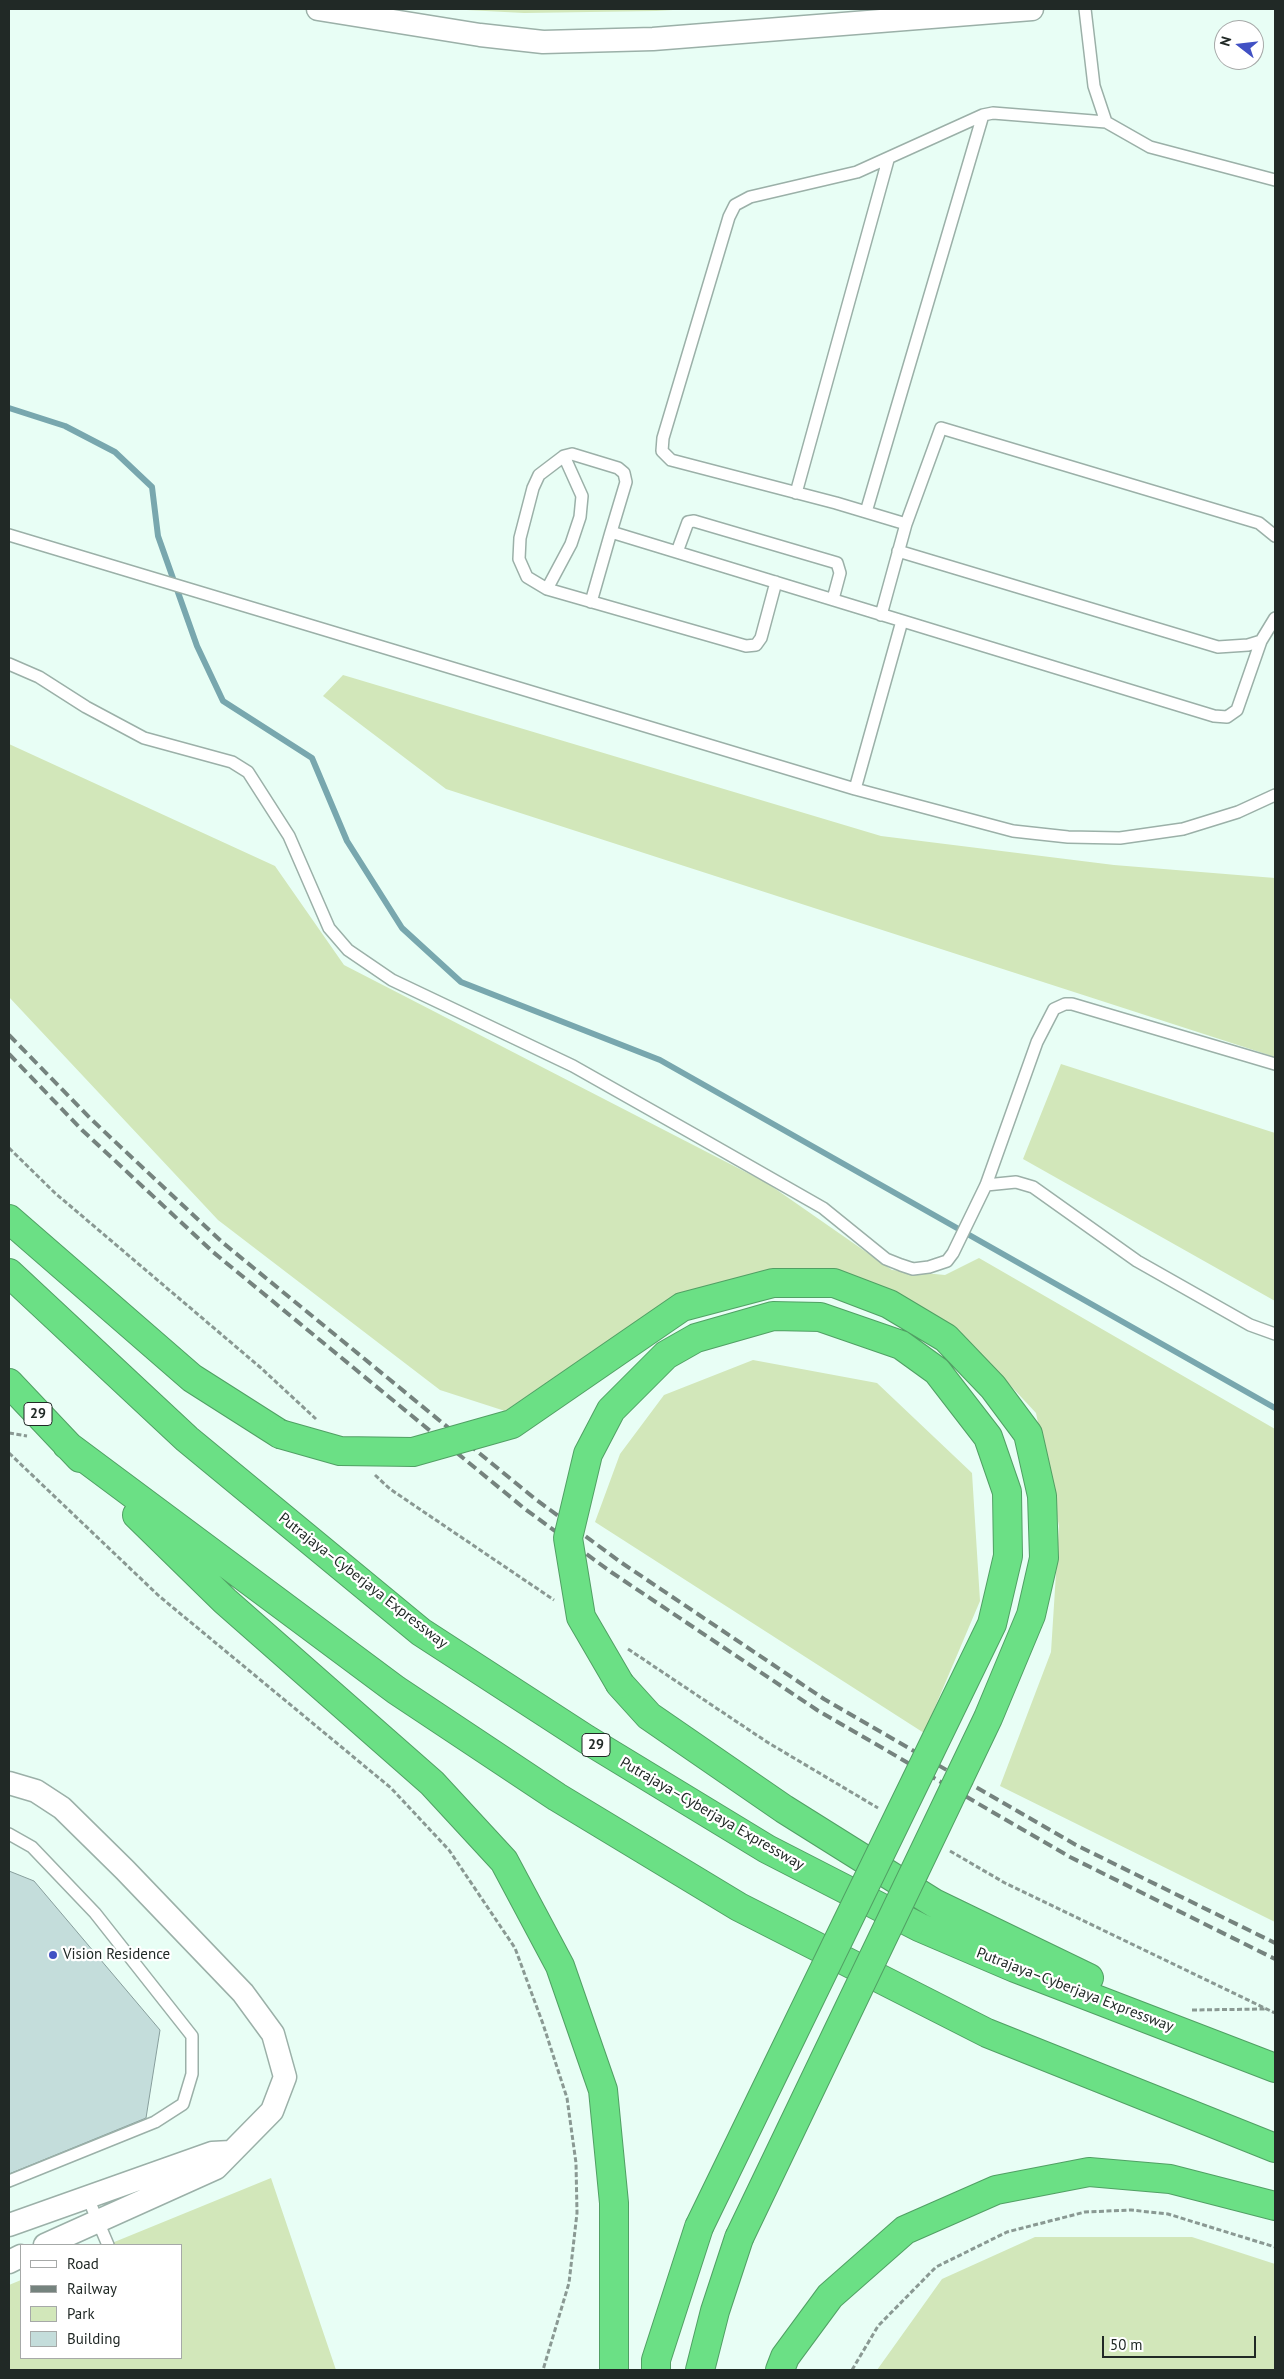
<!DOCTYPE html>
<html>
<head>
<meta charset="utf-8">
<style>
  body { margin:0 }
  #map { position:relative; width:1284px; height:2379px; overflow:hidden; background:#e8fef5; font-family:"PT Sans",sans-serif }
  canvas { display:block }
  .frame { position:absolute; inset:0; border:10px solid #212926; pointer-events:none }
  .legend { position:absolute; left:20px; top:2244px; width:162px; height:115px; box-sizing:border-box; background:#fff; border:1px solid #a6a9a8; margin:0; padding:6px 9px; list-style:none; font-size:15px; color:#212926 }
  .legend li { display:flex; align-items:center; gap:10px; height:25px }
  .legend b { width:25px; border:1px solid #a6a9a8 }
  .north { position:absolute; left:1214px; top:20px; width:50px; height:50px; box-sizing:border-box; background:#fff; border:1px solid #a6a9a8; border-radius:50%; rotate:286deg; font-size:14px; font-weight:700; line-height:20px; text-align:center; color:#212926 }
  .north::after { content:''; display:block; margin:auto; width:18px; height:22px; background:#4151c4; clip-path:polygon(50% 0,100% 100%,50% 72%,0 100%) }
  .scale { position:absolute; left:1102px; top:2336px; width:154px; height:22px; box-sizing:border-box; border:2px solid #212926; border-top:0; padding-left:6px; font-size:15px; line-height:18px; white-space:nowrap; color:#212926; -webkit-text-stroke:4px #fff; paint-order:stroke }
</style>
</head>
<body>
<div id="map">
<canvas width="1284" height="2379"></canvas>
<div class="frame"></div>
<ul class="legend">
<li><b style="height:6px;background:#fff"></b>Road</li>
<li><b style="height:6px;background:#75837e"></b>Railway</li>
<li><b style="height:14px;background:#d2e7ba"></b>Park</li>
<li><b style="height:14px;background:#c4dddb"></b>Building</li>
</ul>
<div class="north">N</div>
<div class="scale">50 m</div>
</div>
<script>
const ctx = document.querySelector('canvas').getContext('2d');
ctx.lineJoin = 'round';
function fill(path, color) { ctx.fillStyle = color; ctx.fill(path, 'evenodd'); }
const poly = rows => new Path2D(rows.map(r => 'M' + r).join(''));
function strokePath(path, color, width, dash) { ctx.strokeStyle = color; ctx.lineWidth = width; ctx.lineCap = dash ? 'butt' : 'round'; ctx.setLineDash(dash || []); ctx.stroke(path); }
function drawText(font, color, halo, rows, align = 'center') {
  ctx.font = font + ' "PT Sans",sans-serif'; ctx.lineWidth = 4.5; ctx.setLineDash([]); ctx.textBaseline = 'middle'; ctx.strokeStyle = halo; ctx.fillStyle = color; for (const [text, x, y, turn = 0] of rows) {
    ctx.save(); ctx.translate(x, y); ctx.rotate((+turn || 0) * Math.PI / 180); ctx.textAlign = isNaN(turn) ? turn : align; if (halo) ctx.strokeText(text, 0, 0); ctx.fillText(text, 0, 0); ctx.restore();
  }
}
const green = poly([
  [447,9,690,9,656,11,524,13],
  [343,675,881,836,1114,865,1275,878,1275,1057,446,789,323,696],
  [9,744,275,866,344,965,767,1183,892,1270,945,1275,979,1258,1275,1429,1275,1922,1000,1786,1051,1652,1059,1526,1036,1413,956,1327,863,1279,782,1272,675,1295,505,1411,440,1390,218,1220,9,997],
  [1061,1064,1275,1133,1275,1301,1023,1159],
  [753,1360,877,1383,972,1473,980,1601,924,1733,595,1522,620,1454,664,1395],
  [271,2178,336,2370,9,2370,9,2285,21,2280,21,2358,181,2358,181,2245,107,2245],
  [1035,2237,1192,2237,1275,2264,1275,2370,877,2370,942,2279]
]);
const stream = poly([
  [9,408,65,426,115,452,152,487,158,536,197,646,223,701,312,758,347,841,402,928,461,982,660,1060,1275,1408]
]);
const building = poly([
  [9,1871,34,1881,160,2030,146,2118,9,2174,9,1871]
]);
const path = poly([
  [9,1148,55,1193,261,1368,316,1419],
  [9,1433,27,1436],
  [9,1453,159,1596,391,1788,449,1850,515,1948,543,2024,567,2098,576,2163,577,2213,569,2283,543,2370],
  [375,1475,390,1489,554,1600],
  [628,1649,767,1742,878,1808],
  [950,1851,1005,1883,1275,2013],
  [1192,2010,1265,2009],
  [852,2370,878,2326,936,2267,1007,2232,1085,2212,1131,2210,1168,2214,1275,2247]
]);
const lane = poly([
  [1085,9,1094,86,1106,122,1150,147,1275,180],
  [796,493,888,160],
  [866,512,983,115],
  [906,524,941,428,1259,523,1275,536],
  [611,532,626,482,624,473,618,468,572,454,564,456,539,475,533,488,520,538,519,559,527,577,547,589,746,646,756,645,761,638,776,582],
  [9,535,855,789,1013,831,1068,837,1120,838,1183,829,1238,812,1275,795],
  [898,551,1218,647,1248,645,1261,641,1275,618],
  [677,552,688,522,694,521,837,563,840,573,833,599],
  [547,589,571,544,580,517,582,496,564,456],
  [591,602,611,532,1214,716,1227,717,1237,710,1261,641],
  [881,615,906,524,836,503,671,460,662,451,663,438,729,217,735,205,750,197,857,172,983,115,993,113,1106,122],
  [9,664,39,677,86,707,144,738,232,762,248,772,289,836,329,928,348,950,392,980,573,1066,695,1135,823,1208,886,1259,901,1265,913,1269,929,1267,947,1261,953,1253,986,1185,1037,1042,1054,1009,1065,1004,1072,1004,1275,1064],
  [855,789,902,621],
  [986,1185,1016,1182,1033,1187,1137,1261,1250,1325,1275,1334],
  [9,1834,32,1847,95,1913,192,2036,192,2074,183,2104,155,2122,9,2181],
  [88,2198,108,2245]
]);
const street = poly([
  [318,9,480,35,543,42,653,39,1032,9],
  [9,1783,36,1791,62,1808,125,1870,243,1993,273,2034,285,2077,272,2111,216,2168,45,2245],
  [9,2225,212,2153,231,2152],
  [9,2262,21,2256]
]);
const highway = poly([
  [9,1219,192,1378,280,1434],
  [9,1273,187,1439,421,1632,586,1739,767,1849,919,1927,1015,1968,1275,2068],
  [9,1383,80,1458],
  [67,1445,396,1690,557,1797,739,1907,987,2033,1275,2148],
  [137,1515,225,1601,432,1783,504,1861,560,1966,603,2090,614,2203,614,2370],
  [620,1684,649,1716,784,1809,934,1903,1089,1978],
  [656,2370,656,2360,699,2227],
  [700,2370,715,2311,739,2238],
  [780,2370,785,2357,830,2296,905,2230,996,2190,1089,2172,1170,2179,1275,2206]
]);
const rail = poly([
  [9,1035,92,1120,222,1242,534,1498,619,1561,824,1699,1076,1845,1275,1943],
  [9,1054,82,1130,213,1252,525,1509,611,1572,817,1710,1070,1857,1275,1959]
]);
const highwayBridge = poly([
  [280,1434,340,1451,413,1452,512,1424,682,1307,773,1283,834,1283,889,1304,946,1338,993,1387,1028,1434,1042,1496,1044,1558,1031,1615,988,1718,739,2238],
  [620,1684,581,1617,568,1538,588,1454,611,1410,666,1355,696,1338,773,1316,820,1317,901,1345,937,1371,988,1437,1007,1492,1008,1556,992,1624,699,2227]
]);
const markers = [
  [53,1955,5,"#4151c4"]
];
const shields = [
  [38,1414,28],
  [596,1745,28]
];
const shieldNames = [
  ["29",38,1414],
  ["29",596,1745]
];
const streetNames = [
  ["Putrajaya–Cyberjaya Expressway",363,1581,38],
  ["Putrajaya–Cyberjaya Expressway",712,1814,30],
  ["Putrajaya–Cyberjaya Expressway",1075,1990,21]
];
const poiNames = [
  ["Vision Residence",63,1955]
];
fill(green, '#d2e7ba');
strokePath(stream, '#78a7ae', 6);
fill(building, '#c4dddb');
strokePath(building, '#879e9c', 1);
strokePath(lane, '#9bb0a8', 14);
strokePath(street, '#9bb0a8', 25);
strokePath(highway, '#51a064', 30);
strokePath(path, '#8a9993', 3, [5, 2.5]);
strokePath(lane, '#fff', 11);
strokePath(street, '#fff', 22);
strokePath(highway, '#6be085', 28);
strokePath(rail, '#75837e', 4, [10, 5]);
strokePath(highwayBridge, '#51a064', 30, []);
strokePath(highwayBridge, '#6be085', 28);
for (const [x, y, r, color] of markers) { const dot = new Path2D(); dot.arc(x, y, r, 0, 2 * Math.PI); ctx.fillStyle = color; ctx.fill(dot); strokePath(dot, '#fff', 2); }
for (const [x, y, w] of shields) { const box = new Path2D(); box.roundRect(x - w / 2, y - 11.5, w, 23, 4); ctx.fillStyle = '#fff'; ctx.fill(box); strokePath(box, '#212926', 1); }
drawText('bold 14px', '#212926', null, shieldNames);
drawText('15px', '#212926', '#fff', streetNames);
drawText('15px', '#212926', '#fff', poiNames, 'left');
</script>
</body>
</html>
